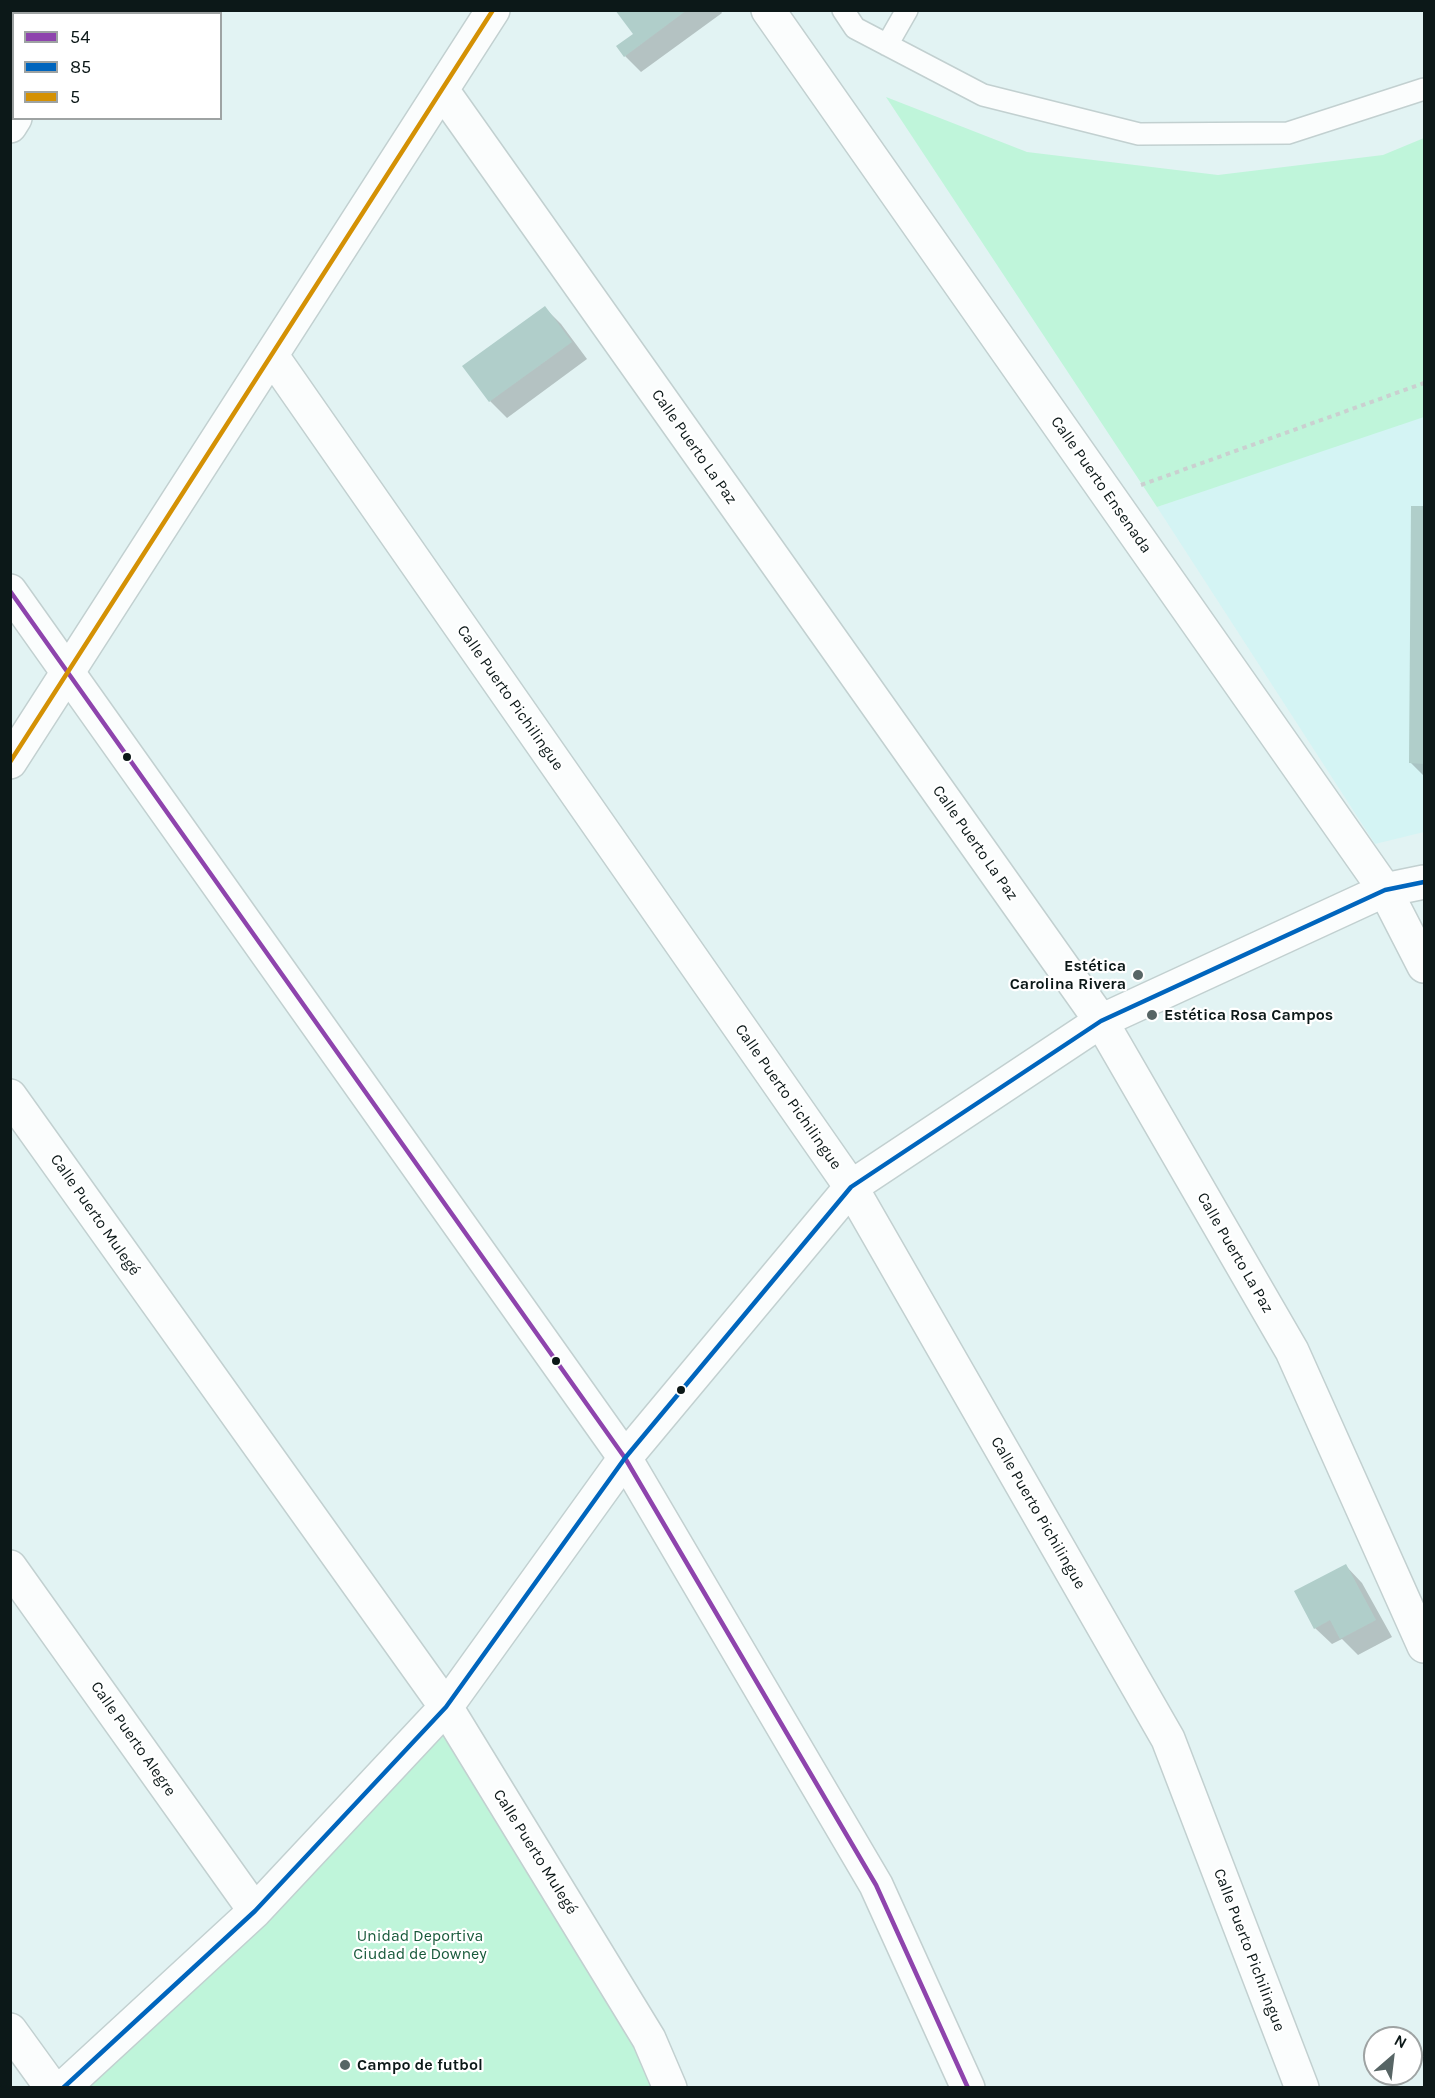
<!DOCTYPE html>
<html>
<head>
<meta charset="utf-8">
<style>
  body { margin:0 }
  #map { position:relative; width:1435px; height:2098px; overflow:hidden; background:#e2f3f3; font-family:Karla,sans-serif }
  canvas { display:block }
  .frame { position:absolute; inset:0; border:12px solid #0c1818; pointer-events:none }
  .legend { position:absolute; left:12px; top:12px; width:210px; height:108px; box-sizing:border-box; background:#fff; border:2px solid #9ea3a3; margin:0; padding:8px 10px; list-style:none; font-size:18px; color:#0c1818 }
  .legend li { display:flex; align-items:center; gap:12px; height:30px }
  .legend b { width:30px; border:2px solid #9ea3a3 }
  .north { position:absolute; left:1363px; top:2026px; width:60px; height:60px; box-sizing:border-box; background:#fff; border:2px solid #9ea3a3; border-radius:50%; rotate:28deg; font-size:16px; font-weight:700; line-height:24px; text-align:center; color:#0c1818 }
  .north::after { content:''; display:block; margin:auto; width:21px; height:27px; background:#576565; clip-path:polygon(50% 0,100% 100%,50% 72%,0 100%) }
</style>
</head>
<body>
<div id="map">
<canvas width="1435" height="2098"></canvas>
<div class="frame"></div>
<ul class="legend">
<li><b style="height:8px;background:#8e44ad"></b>54</li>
<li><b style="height:8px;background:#0065bd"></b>85</li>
<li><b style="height:8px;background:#d49104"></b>5</li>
</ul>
<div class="north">N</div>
</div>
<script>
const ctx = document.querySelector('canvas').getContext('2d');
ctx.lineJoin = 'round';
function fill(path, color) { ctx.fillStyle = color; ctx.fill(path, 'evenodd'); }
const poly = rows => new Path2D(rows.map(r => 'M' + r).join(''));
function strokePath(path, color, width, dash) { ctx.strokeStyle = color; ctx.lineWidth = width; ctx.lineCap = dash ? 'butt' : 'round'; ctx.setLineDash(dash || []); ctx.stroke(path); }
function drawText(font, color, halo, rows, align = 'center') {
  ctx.font = font + ' Karla,sans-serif'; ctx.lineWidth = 4.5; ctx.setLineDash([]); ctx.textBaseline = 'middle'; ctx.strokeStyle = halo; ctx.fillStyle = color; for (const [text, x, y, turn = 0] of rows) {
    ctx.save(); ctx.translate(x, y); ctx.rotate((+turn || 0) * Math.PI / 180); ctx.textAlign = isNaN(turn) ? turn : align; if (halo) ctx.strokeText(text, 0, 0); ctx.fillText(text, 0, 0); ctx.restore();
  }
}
const built = poly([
  [1424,413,1424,832,1375,844,1157,507]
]);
const green = poly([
  [886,97,1027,152,1218,175,1383,155,1424,138,1424,417,1157,507],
  [444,1716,662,2088,68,2088]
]);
const shadow = poly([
  [617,10,720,10,722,13,641,72,625,56,635,35],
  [545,308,561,324,587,359,507,418,490,401],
  [1412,507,1424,507,1424,776,1411,763],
  [1346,1566,1362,1583,1392,1637,1358,1655,1342,1639,1332,1644,1315,1628]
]);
const building = poly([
  [615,10,687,10,624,57,616,46,633,34],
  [545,306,572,342,489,402,462,366],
  [1411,506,1424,506,1424,764,1409,763],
  [1346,1564,1376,1620,1340,1639,1330,1620,1314,1629,1294,1591]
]);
const path = poly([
  [1141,485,1424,383]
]);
const service = poly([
  [843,10,855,28,983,95,1139,134,1288,133,1424,89],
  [887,45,907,10]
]);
const minor = poly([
  [768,10,1385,890,1424,966],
  [84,14,86,10],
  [442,90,1101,1021,1292,1351,1424,1646],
  [10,126,15,118],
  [272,356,851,1187,1168,1739,1302,2088],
  [10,762,493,10],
  [10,1096,446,1707,649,2039,670,2088],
  [10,1567,255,1911],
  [10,2030,52,2088],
  [63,2088,255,1911,446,1707,625,1458,851,1187,1101,1021,1385,890,1424,882]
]);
const tertiary = poly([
  [10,591,625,1458,876,1885,968,2088]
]);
const bus1 = poly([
  [10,591,625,1458,876,1885,968,2088]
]);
const bus2 = poly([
  [63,2088,255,1911,446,1707,625,1458,851,1187,1101,1021,1385,890,1424,882]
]);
const bus3 = poly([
  [10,762,493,10]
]);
const markers = [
  [127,757,5,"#0c1818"],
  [1138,975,6,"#576565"],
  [1152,1015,6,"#576565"],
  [556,1361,5,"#0c1818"],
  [681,1390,5,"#0c1818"],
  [345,2065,6,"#576565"]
];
const streetNames = [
  ["Calle Puerto La Paz",694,447,55],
  ["Calle Puerto Ensenada",1101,485,55],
  ["Calle Puerto Pichilingue",510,698,55],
  ["Calle Puerto La Paz",975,843,55],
  ["Calle Puerto Pichilingue",788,1097,55],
  ["Calle Puerto Mulegé",95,1215,55],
  ["Calle Puerto La Paz",1235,1253,60],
  ["Calle Puerto Pichilingue",1038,1513,60],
  ["Calle Puerto Alegre",133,1739,55],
  ["Calle Puerto Mulegé",535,1852,58],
  ["Calle Puerto Pichilingue",1249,1950,69]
];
const poiNames = [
  ["Estética",1126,966,"right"],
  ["Carolina Rivera",1126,984,"right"],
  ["Estética Rosa Campos",1164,1015],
  ["Campo de futbol",357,2065]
];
const parkNames = [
  ["Unidad Deportiva",420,1936],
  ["Ciudad de Downey",420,1954]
];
fill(built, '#d4f4f4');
fill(green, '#bff5da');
fill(shadow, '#0003');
fill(building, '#b0ceca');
strokePath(service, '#c2d0d0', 24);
strokePath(minor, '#c2d0d0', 36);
strokePath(tertiary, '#c2d0d0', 36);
strokePath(path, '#cad0d0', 4, [4.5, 4.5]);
strokePath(service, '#fbfdfd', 21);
strokePath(minor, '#fbfdfd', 33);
strokePath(tertiary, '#fbfdfd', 33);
strokePath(bus1, '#8e44ad', 4.5);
strokePath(bus2, '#0065bd', 4.5);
strokePath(bus3, '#d49104', 4.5);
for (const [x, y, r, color] of markers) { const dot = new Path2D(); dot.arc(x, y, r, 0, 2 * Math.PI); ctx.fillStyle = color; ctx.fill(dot); strokePath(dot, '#fff', 2); }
drawText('16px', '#0c1818', '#fff', streetNames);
drawText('bold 16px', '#0c1818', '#fff', poiNames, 'left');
drawText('16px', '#185a3b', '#fff', parkNames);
</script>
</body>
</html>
